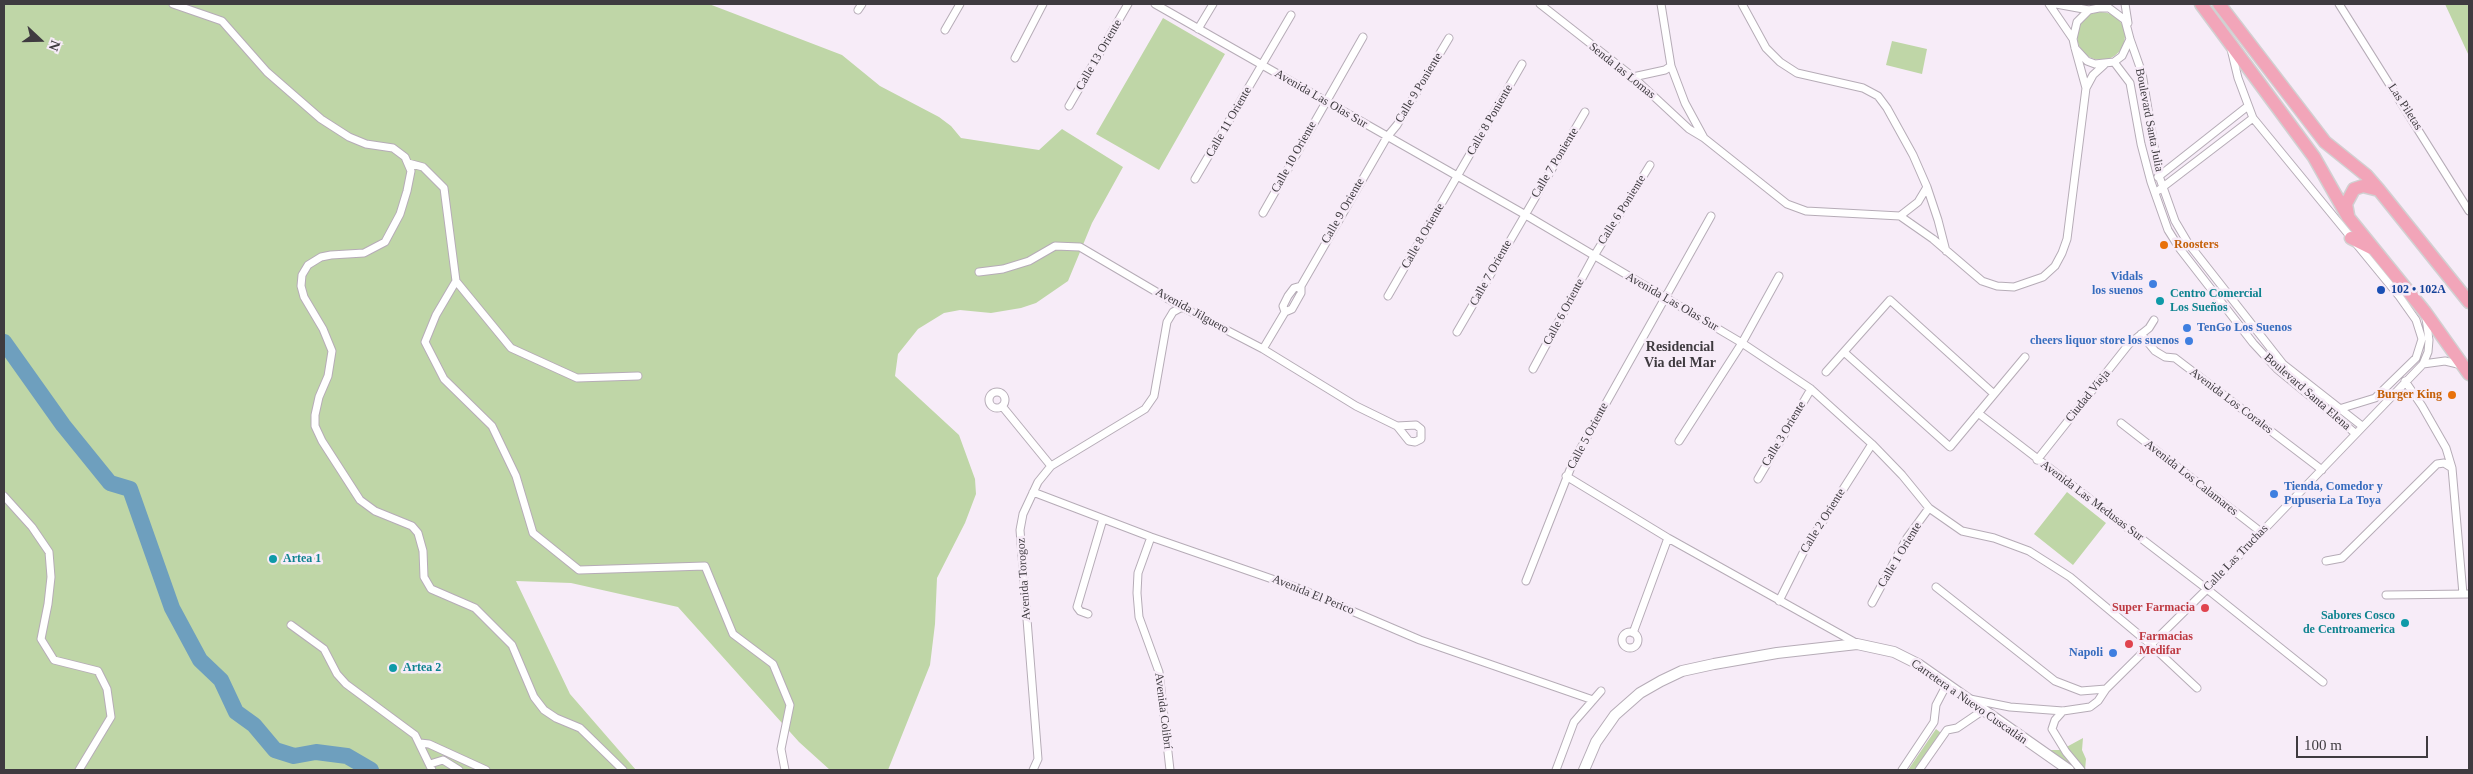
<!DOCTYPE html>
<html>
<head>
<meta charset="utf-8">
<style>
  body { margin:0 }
  #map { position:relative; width:2473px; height:774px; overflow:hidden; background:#f7ecf8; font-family:Georgia,serif }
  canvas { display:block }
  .frame { position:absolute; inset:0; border:5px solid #3f3b40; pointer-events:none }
  .north { position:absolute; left:15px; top:15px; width:50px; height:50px; -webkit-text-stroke:4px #f7ecf8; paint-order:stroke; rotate:111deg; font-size:14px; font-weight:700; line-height:20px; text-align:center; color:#3f3b40 }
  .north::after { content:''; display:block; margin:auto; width:18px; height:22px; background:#3f3b40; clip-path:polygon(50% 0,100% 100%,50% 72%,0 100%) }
  .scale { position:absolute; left:2296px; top:736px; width:132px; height:22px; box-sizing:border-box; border:2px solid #3f3b40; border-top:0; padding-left:6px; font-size:15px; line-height:18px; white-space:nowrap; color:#3f3b40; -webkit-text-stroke:4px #f7ecf8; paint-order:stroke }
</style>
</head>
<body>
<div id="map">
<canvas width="2473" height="774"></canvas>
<div class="frame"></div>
<div class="north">N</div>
<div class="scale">100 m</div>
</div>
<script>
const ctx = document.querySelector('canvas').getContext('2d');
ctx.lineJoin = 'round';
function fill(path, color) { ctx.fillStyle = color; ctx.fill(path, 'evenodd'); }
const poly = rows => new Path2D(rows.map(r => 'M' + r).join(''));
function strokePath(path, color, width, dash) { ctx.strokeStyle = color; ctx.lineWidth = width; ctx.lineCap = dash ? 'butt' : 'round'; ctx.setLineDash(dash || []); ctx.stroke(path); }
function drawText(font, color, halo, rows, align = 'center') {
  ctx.font = font + ' Georgia,serif'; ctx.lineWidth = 5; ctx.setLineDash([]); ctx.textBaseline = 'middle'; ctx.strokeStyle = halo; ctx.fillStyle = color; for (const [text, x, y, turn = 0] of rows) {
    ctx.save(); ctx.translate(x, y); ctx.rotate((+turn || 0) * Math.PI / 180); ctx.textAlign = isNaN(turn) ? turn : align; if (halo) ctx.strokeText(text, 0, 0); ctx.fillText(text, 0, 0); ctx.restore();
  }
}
const green = poly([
  [4,4,709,4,842,55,880,86,939,117,951,126,961,138,1039,150,1062,129,1123,167,1092,223,1068,281,1036,303,1021,308,991,313,960,310,944,313,918,329,898,354,895,376,959,435,975,479,976,494,965,523,937,578,935,624,930,665,888,770,830,770,799,742,678,607,571,583,516,581,570,694,636,770,4,770],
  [2445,4,2469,4,2469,56],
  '2077 36a24 24 0 1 1 48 0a24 24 0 1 1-48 0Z',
  [1163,18,1225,54,1159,170,1096,134],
  [1892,41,1927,49,1922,74,1886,65],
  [2067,492,2106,523,2073,565,2034,534],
  [1936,729,1941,733,1915,770,1908,770],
  [2083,738,2082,750,2086,759,2085,770,2077,770,2047,750,2061,750]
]);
const river = poly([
  [4,342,63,425,110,483,130,489,172,608,200,660,221,680,236,712,254,725,275,750,294,756,316,752,347,756,371,770]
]);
const street = poly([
  [173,4,222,21,267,72,321,119,349,137,366,144,393,148,405,157,411,171,407,191,400,214,385,242,364,253,331,255,321,257,308,265,302,275,301,286,304,297,323,329,332,351,328,376,319,397,315,415,315,426,322,441,360,500,375,511,412,526,418,533,423,551,424,577,431,589,475,608,512,645,534,697,544,710,556,718,580,728,623,770],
  [1155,4,1524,214,1742,343,1811,389,1872,444,1902,475,1929,508,1962,531,1994,538,2029,551,2070,577,2150,644,2197,688],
  [1540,4,1633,77,1689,129,1704,138],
  [1661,4,1671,66,1685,103,1704,138,1787,204,1806,211,1900,216,1933,239,1982,281,1997,286,2014,287,2043,277,2055,266,2062,253,2067,239,2086,88,2093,75,2104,65],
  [1742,4,1766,48,1780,62,1797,73,1863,88,1878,96,1887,108,1913,155,1927,187,1918,202,1900,216],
  [2049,4,2073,39],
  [2056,4,2089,10],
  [2125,4,2128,23],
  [2339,4,2469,211],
  [858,10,862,4],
  [1198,29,1213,4],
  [945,30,960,4],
  [2130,39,2142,73,2159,176,2175,221,2188,243,2283,364,2362,426],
  [2075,48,2087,61,2095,64,2114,62,2122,56,2130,39,2125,20,2109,8,2099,8,2089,10,2077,22,2073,39,2075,48,2086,88],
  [2231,49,2238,78,2253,118,2399,296,2416,320,2422,339,2416,358,2375,398,2339,409],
  [1015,58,1043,4],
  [2114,62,2130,83,2141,144,2151,182,2168,230,2180,249,2253,343,2277,369,2355,433],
  [1633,77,1665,70,1671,66],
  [1069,106,1128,4],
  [408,163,423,167,444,188,456,281,511,348,577,378,638,376],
  [2158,177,2248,106],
  [1195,179,1291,15],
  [1927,187,1938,220,1946,251],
  [2159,190,2253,118],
  [1263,213,1363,37],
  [979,272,1003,269,1029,261,1055,246,1080,247,1182,307,1263,349,1356,406,1397,426,1409,441,1415,442,1421,439,1421,429,1416,425,1397,426],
  [456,281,436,315,425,342,444,379,492,426,516,476,533,533,579,570,705,566,733,634,773,664,790,705,781,749,785,770],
  [1388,296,1522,64],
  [1285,312,1283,306,1288,296,1294,288,1301,286],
  [1457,332,1585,112],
  [2141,334,2155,351,2165,357,2175,358,2322,470],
  [1263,349,1285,312,1292,309,1301,293,1301,286,1387,137,1397,125,1449,38],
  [1844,352,1950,447,2025,357],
  [2423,364,2445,361,2462,365],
  [1533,369,1594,256,1650,165],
  [1826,372,1890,300,1994,394],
  [2405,381,2422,406,2446,448,2452,468],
  '989 400a8 8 0 1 1 16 0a8 8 0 1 1-16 0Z',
  [1002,406,1051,466],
  [1978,413,2207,589,2323,682],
  [2121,423,2261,532],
  [1679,441,1742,343,1779,276],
  [2037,460,2129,344,2149,328,2154,320],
  [1566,476,1668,538,1856,643],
  [1758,479,1811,389],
  [1033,492,1151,537,1298,588,1420,640,1593,700],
  [4,496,32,527,49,552,51,577,48,604,41,639,54,660,98,671,107,689,111,717,79,770],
  [1151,537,1138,573,1137,593,1139,617,1159,672,1170,770],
  [2326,561,2342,558,2437,464,2444,463,2452,468,2463,594],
  [1526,581,1573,462,1711,216],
  [1936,587,2055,681,2081,691,2106,689,2207,589,2423,364,2428,352,2429,340,2426,318],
  [2386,595,2469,594],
  [1779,601,1805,549,1872,444],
  [1872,603,1907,538,1929,508],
  [1088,614,1080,611,1077,607,1103,519],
  [291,625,324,649,337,674,346,684,415,735,432,770],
  '1622 640a8 8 0 1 1 16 0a8 8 0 1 1-16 0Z',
  [1633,633,1668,538],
  [1970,699,2010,707,2063,711,2090,707,2098,701,2106,689],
  [2063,711,2055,720,2052,729,2066,752,2081,770],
  [420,743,429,744,486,770],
  [430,764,443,760,459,770],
  [1033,770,1038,759,1020,530,1023,514,1038,482,1051,466,1145,409,1154,396,1167,322,1173,312,1182,307],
  [1556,770,1574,722,1601,691],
  [1902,770,1934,722,1936,705,1947,684],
  [1919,770,1947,730,1957,728,1982,711]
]);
const secondary = poly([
  [1584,770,1596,742,1615,715,1640,693,1661,681,1682,671,1714,664,1777,653,1857,644,1894,652,1918,664,2069,770]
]);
const highway = poly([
  [2201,4,2314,157,2348,217,2425,312,2469,374],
  [2219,4,2325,142,2366,175,2379,190,2469,302],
  [2348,215,2346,204,2354,189,2363,186,2379,190],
  [2351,238,2371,248]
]);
const markers = [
  [2164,245,5,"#e8710a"],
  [2153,284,5,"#3f7fe0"],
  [2381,290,5,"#1a4fb4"],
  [2160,301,5,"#0f9aa8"],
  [2187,328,5,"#3f7fe0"],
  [2189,341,5,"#3f7fe0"],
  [2452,395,5,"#e8710a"],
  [2274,494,5,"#3f7fe0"],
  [273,559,5,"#0f9aa8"],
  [2205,608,5,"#e0444e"],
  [2405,623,5,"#0f9aa8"],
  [2129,644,5,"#e0444e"],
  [2113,653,5,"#3f7fe0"],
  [393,668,5,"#0f9aa8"]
];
const streetNames = [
  ["Calle 13 Oriente",1099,55,-60],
  ["Senda las Lomas",1622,71,39],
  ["Calle 9 Poniente",1419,88,-59],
  ["Avenida Las Olas Sur",1321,99,30],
  ["Las Piletas",2405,107,57],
  ["Calle 8 Poniente",1490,120,-60],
  ["Boulevard Santa Julia",2149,120,79],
  ["Calle 11 Oriente",1229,122,-60],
  ["Calle 10 Oriente",1294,157,-61],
  ["Calle 7 Poniente",1555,163,-59],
  ["Calle 6 Poniente",1622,210,-58],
  ["Calle 9 Oriente",1343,211,-60],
  ["Calle 8 Oriente",1423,236,-60],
  ["Calle 7 Oriente",1491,273,-61],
  ["Avenida Las Olas Sur",1672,302,30],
  ["Avenida Jilguero",1192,311,29],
  ["Calle 6 Oriente",1564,312,-62],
  ["Boulevard Santa Elena",2307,392,41],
  ["Ciudad Vieja",2088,396,-51],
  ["Avenida Los Corales",2231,401,37],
  ["Calle 3 Oriente",1784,434,-59],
  ["Calle 5 Oriente",1588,436,-62],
  ["Avenida Los Calamares",2191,478,38],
  ["Avenida Las Medusas Sur",2092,501,37],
  ["Calle 2 Oriente",1823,521,-58],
  ["Calle 1 Oriente",1900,555,-59],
  ["Calle Las Truchas",2236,558,-46],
  ["Avenida Torogoz",1024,579,-94],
  ["Avenida El Perico",1313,595,22],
  ["Carretera a Nuevo Cuscatlán",1969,702,35],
  ["Avenida Colibrí",1163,711,83]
];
const foodNames = [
  ["Roosters",2174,245],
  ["Burger King",2442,395,"right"]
];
const shopNames = [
  ["Vidals",2143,277],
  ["los suenos",2143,291],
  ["TenGo Los Suenos",2197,328,"left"],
  ["cheers liquor store los suenos",2179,341],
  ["Tienda, Comedor y",2284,487,"left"],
  ["Pupuseria La Toya",2284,501,"left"],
  ["Napoli",2103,653]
];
const transitNames = [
  ["102 • 102A",2391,290]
];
const cultureNames = [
  ["Centro Comercial",2170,294],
  ["Los Sueños",2170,308],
  ["Artea 1",283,559],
  ["Sabores Cosco",2395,616,"right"],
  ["de Centroamerica",2395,630,"right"],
  ["Artea 2",403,668]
];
const healthNames = [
  ["Super Farmacia",2195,608],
  ["Farmacias",2139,637,"left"],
  ["Medifar",2139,651,"left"]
];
const neighbourhoodNames = [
  ["Residencial",1680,347],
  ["Via del Mar",1680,363]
];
fill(green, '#bfd6a7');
strokePath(river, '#6e9fbe', 16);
strokePath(street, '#b6acb7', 9);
strokePath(secondary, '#b6acb7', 12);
strokePath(highway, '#d1d0d1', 15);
strokePath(street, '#fff', 7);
strokePath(secondary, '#fff', 10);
strokePath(highway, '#f2a5b9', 12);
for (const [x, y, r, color] of markers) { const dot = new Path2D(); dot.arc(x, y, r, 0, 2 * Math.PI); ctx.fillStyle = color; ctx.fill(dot); strokePath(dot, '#f7ecf8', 2); }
drawText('12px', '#3f3b40', '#f7ecf8', streetNames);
drawText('bold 12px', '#c56008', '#f7ecf8', foodNames, 'left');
drawText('bold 12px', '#366cbe', '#f7ecf8', shopNames, 'right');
drawText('bold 12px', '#164399', '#f7ecf8', transitNames, 'left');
drawText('bold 12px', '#0d838f', '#f7ecf8', cultureNames, 'left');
drawText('bold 12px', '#be3a42', '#f7ecf8', healthNames, 'right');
drawText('bold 14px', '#3f3b40', '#f7ecf8', neighbourhoodNames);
</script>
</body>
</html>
